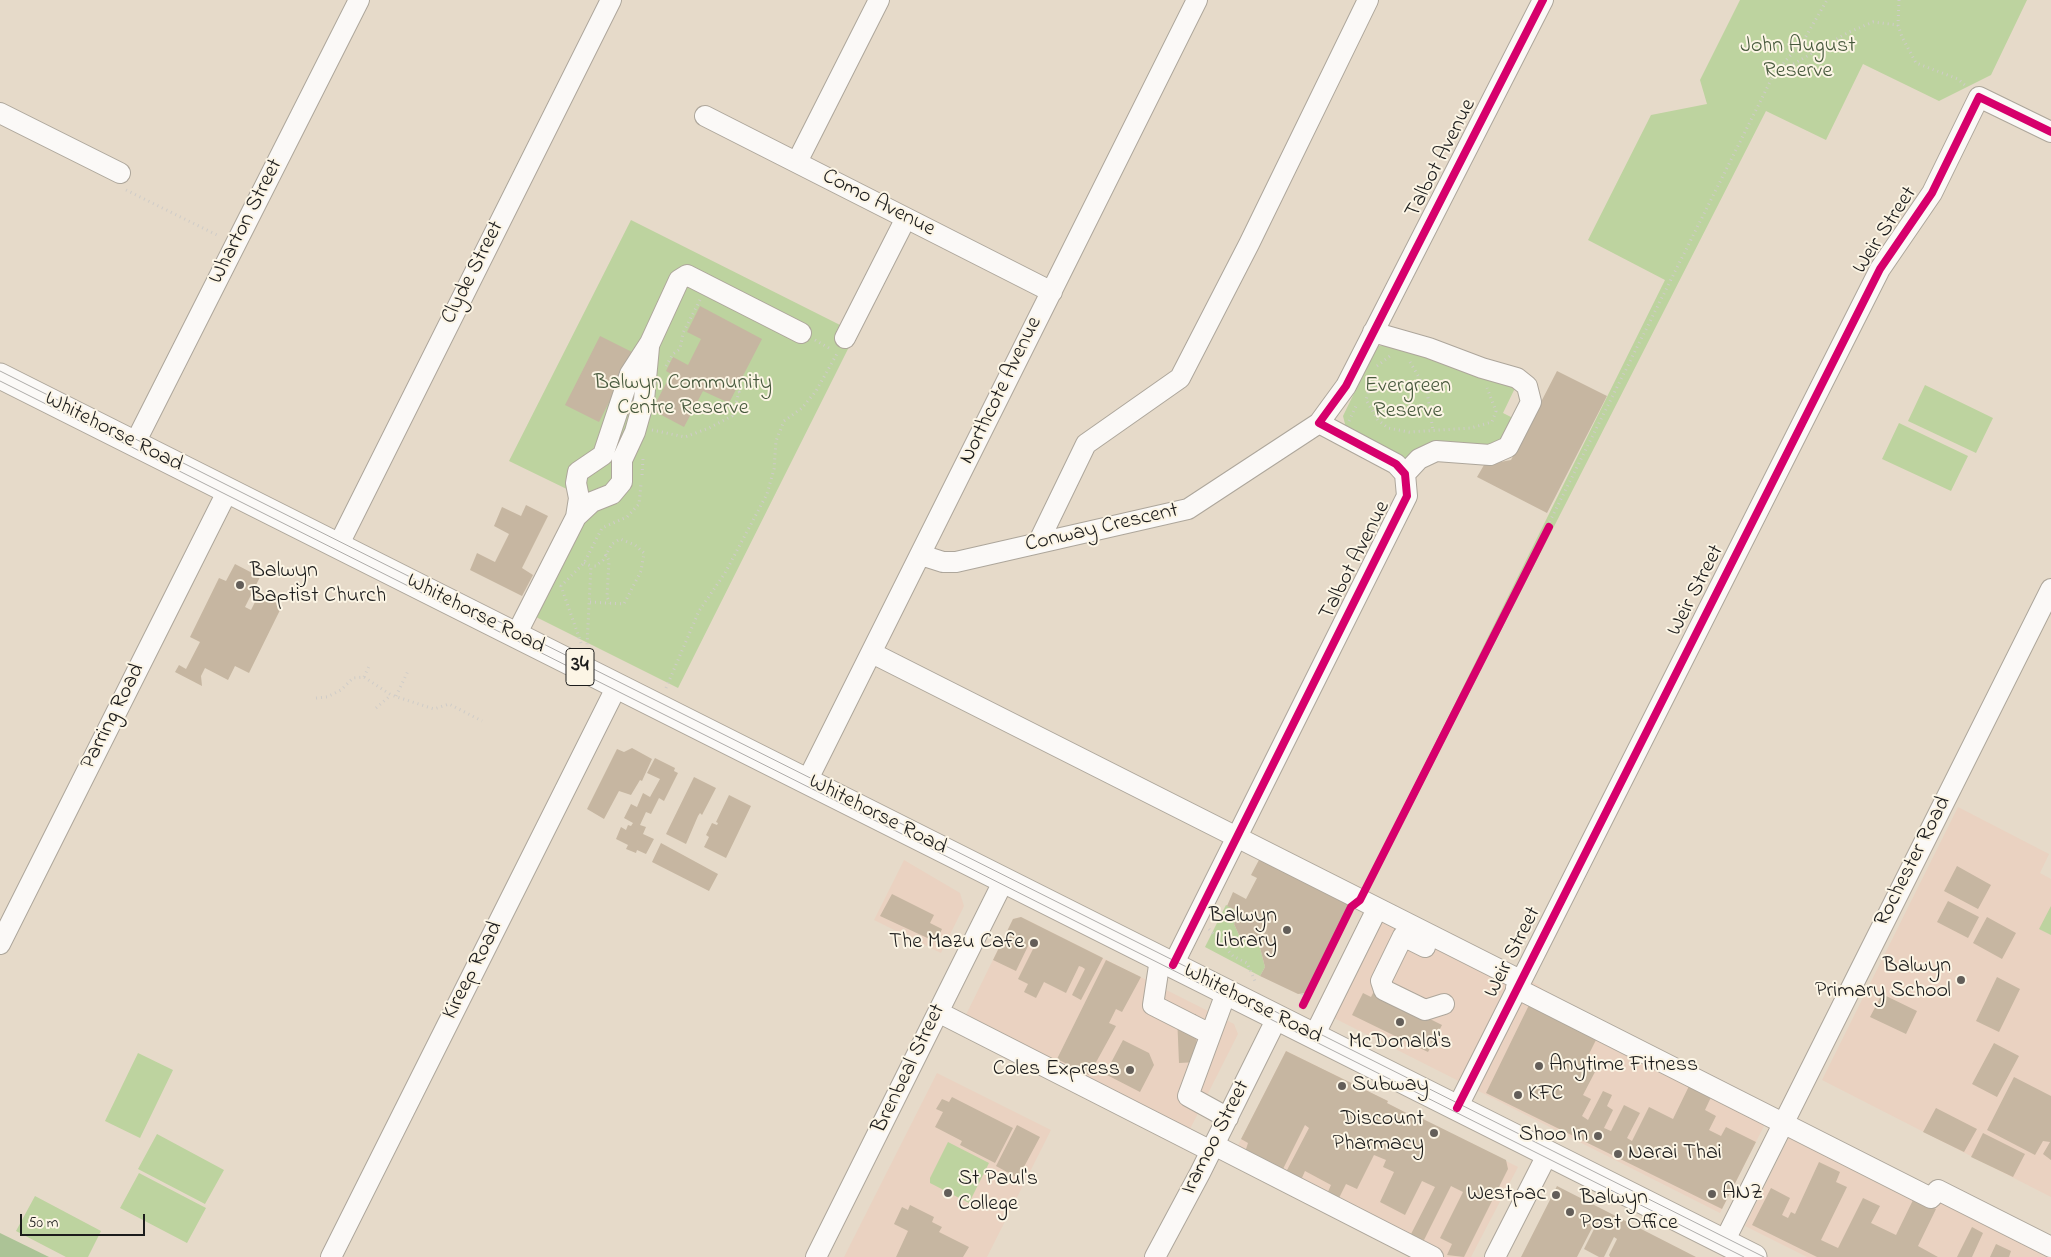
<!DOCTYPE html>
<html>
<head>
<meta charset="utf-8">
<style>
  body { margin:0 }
  #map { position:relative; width:2051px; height:1257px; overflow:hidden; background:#e6dac9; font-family:"Indie Flower",sans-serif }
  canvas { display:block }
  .scale { position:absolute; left:20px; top:1214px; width:125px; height:22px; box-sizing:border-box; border:2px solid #1c1c1c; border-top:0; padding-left:6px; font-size:15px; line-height:18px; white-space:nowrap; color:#1c1c1c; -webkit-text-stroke:4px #fcf5e5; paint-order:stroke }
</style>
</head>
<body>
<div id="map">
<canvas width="2051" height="1257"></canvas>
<div class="scale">50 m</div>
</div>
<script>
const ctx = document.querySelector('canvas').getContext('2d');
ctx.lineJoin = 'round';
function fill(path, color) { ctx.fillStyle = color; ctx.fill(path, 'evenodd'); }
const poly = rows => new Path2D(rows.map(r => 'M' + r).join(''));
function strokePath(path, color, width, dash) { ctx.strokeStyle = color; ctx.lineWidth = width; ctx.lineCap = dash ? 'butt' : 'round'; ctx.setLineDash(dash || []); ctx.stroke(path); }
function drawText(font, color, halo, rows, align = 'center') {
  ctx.font = font + ' "Indie Flower",sans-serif'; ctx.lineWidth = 4; ctx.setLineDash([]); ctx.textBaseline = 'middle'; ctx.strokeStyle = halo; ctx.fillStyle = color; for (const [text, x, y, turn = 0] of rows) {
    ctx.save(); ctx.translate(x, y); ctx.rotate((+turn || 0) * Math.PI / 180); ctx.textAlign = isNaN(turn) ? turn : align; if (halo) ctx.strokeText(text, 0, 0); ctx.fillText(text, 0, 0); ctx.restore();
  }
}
const built = poly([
  [1958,807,2049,854,2040,873,2051,879,2051,1197,1822,1080],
  [904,860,960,893,964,906,941,953,874,920],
  [1385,908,1538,985,1597,1038,1766,1122,1720,1213,1332,1017],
  [1021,917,1234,1024,1238,1034,1188,1133,960,1027,1013,919],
  [1286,1051,1388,1101,1387,1103,1420,1120,1421,1118,1518,1167,1471,1257,1418,1257,1229,1163],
  [937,1073,1051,1130,987,1257,844,1257],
  [1793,1129,1925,1195,1932,1182,2051,1241,2051,1257,1807,1257,1745,1226]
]);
const green = poly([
  [1740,0,2027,0,1991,75,1939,101,1863,64,1826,140,1766,111,1365,897,1360,895,1665,280,1588,240,1651,115,1707,104,1700,80],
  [631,220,856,333,678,688,520,609,577,494,509,461],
  [1391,345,1515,388,1503,413,1513,418,1498,445,1485,449,1433,444,1405,459,1346,428,1343,416,1377,346],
  [1925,385,1993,418,1976,453,1908,421],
  [1899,423,1968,456,1951,491,1882,459],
  [1226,905,1240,912,1234,924,1239,935,1259,944,1265,967,1260,976,1205,947],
  [2051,906,2051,935,2039,929],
  [138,1053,173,1070,140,1138,105,1121],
  [157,1134,224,1170,205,1204,138,1169],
  [948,1142,989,1163,969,1203,930,1183,930,1178],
  [139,1173,206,1208,187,1243,120,1208],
  [35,1196,101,1231,88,1257,66,1257,16,1231]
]);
const forest = poly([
  [0,1233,49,1257,0,1257]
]);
const building = poly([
  [700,306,762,339,729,403,703,391,684,427,652,410,671,374,666,371,673,357,688,365,701,339,687,332],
  [600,336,634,353,599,422,565,405],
  [1557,371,1607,396,1547,513,1477,477,1484,465,1511,460],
  [526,505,548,516,522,568,533,575,522,596,470,570,477,553,495,562,509,534,494,526,502,507,521,516],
  [235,564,260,577,245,607,251,610,259,594,282,606,249,673,235,666,228,680,205,668,201,676,202,686,175,672,179,665,186,669,200,642,190,637,219,578,226,581],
  [632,748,652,759,642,781,640,780,631,795,619,791,604,819,587,809,617,749,624,752],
  [655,758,675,768,674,771,678,773,664,801,659,798,651,814,646,812,640,825,646,827,643,834,654,839,646,854,637,850,636,853,626,849,628,845,616,839,621,827,626,830,628,825,631,826,633,823,624,818,631,804,637,807,643,793,650,797,660,779,647,773],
  [694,777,716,788,702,815,700,813,698,816,686,844,666,834],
  [729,795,751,806,726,858,704,847,709,837,706,835,712,823,717,825,718,823,716,822],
  [661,843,718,874,709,891,652,862],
  [1260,858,1351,904,1306,993,1298,994,1260,976,1265,967,1259,944,1239,935,1234,924,1240,912,1227,906,1233,892,1246,899,1257,878,1251,875],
  [1957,866,1991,885,1978,909,1944,891],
  [892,894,934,915,930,923,942,929,936,942,880,916],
  [1948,901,1979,917,1968,938,1937,922],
  [1021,917,1103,958,1081,1000,1072,995,1085,969,1082,967,1079,966,1066,993,1044,982,1036,998,1024,992,1028,984,1018,979,1034,947,1029,944,1016,971,993,960,1013,919],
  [1987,917,2016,933,2002,959,1973,943],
  [1106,960,1141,977,1122,1012,1116,1009,1109,1023,1116,1026,1089,1075,1057,1059],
  [1997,977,2020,989,1999,1032,1976,1021],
  [1374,991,1442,1025,1428,1052,1352,1015,1363,993,1371,997],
  [1882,994,1917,1011,1906,1034,1870,1017],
  [1529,1005,1597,1038,1584,1064,1596,1070,1583,1095,1591,1099,1582,1116,1588,1120,1603,1091,1612,1095,1607,1106,1613,1110,1604,1128,1611,1131,1624,1105,1640,1113,1627,1138,1632,1141,1649,1107,1673,1119,1690,1084,1712,1095,1705,1110,1716,1116,1709,1130,1721,1136,1726,1127,1756,1142,1722,1209,1486,1093],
  [1196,1014,1197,1062,1179,1063,1177,1015],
  [1123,1040,1149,1053,1154,1065,1140,1092,1105,1074],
  [1994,1043,2019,1056,1997,1097,1972,1084],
  [1286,1051,1388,1101,1387,1103,1420,1120,1421,1118,1506,1160,1508,1169,1464,1257,1447,1255,1452,1244,1440,1238,1463,1192,1451,1186,1424,1240,1410,1236,1435,1187,1422,1181,1405,1215,1380,1202,1394,1172,1383,1167,1386,1160,1374,1155,1357,1189,1346,1184,1338,1200,1327,1194,1331,1185,1305,1171,1301,1180,1286,1172,1309,1128,1305,1125,1282,1171,1245,1152,1248,1143,1241,1139],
  [2014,1077,2051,1096,2051,1160,2043,1154,2050,1142,2043,1141,2035,1155,1987,1130],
  [952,1097,1013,1128,995,1163,960,1145,962,1141,935,1127,943,1112,936,1109,942,1099,949,1102],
  [1936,1108,1977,1129,1964,1152,1923,1132],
  [1017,1125,1040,1137,1018,1178,996,1166],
  [1983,1133,2025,1154,2013,1177,1971,1157],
  [1819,1162,1840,1172,1836,1182,1847,1187,1821,1240,1838,1248,1863,1198,1880,1206,1871,1223,1896,1235,1914,1198,1936,1209,1918,1246,1938,1257,1817,1257,1752,1225,1771,1188,1790,1198,1782,1215,1788,1218,1791,1212,1795,1214],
  [1557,1186,1651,1234,1696,1257,1610,1257,1609,1255,1617,1239,1614,1237,1604,1257,1599,1257,1584,1249,1594,1229,1592,1228,1577,1257,1521,1257],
  [910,1205,934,1217,932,1222,942,1227,939,1232,969,1247,963,1257,896,1257,908,1231,894,1224,902,1207,908,1210],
  [1972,1227,1983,1233,1972,1257,1957,1257],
  [1996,1244,2011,1251,2009,1257,1990,1257]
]);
const path = poly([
  [1899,0,1898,25,1902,37,1916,63,1958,79,1967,87],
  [1776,74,1847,33,1873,22,1898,25],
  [126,190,219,236],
  [815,340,829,348],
  [1410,362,1427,391,1433,431],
  [666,366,673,354,680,349,683,333,700,300],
  [1377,366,1390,356],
  [1372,378,1366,400,1378,420,1388,428,1409,432,1471,428,1492,422,1496,411,1487,388],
  [1349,421,1357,404],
  [652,430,685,437,709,428,732,416,739,392,735,391],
  [642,475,643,459],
  [606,554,609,561,607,597,610,603],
  [584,563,591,566,587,646],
  [590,602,624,604,641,571,644,553,635,545,620,539,612,544,603,560,596,566,591,566],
  [581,643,561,586,584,563,602,528,627,517,639,504,641,484],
  [364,677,370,664],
  [666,688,699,611,725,573,767,494,774,469,776,441,784,421,802,408,816,391,838,352],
  [396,696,408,671],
  [316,698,327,697,341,690,353,678,364,677,391,695,434,709,449,704,482,721],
  [376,708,391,695],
  [1368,884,1773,76,1805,38,1827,0],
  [1209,929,1233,956,1247,963,1255,981],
  [1302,994,1303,1005],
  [1303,1005,1348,913]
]);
const minor = poly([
  [0,113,120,173],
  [705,116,1052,292],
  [797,162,879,0],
  [1373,332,1429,348,1482,368,1517,378,1527,386,1531,402,1508,447,1490,455,1436,451,1419,459,1405,474],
  [845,338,906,218],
  [135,443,359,0],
  [576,517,592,502,612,494,622,482,622,460,635,432,644,400,649,347],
  [1038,543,1086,444,1180,378,1249,244,1368,0],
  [338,546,611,0],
  [921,555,943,562,956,562,1188,509,1319,423],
  [516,635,576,517,579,498,576,483,578,472,603,455,630,374,650,343,679,280,687,275,801,333],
  [872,653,1520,980],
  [807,781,1197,0],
  [0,944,228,490],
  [1425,947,1403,936,1381,981,1384,990,1425,1010,1444,1004],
  [1160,959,1153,1005,1210,1034],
  [1173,965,1407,496,1405,474,1396,464,1319,423,1346,386,1543,0],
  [1516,988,1931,1198,1938,1190,2051,1247],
  [1226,993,1188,1096,1228,1118],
  [938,1012,1211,1151],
  [1314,1036,1377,909],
  [1457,1108,1880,269,1932,193,1979,97,2051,132],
  [1214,1145,1433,1257],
  [1724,1242,2051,589],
  [331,1257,617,686],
  [816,1257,1004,880],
  [1155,1257,1200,1173,1277,1018],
  [1495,1257,1548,1153]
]);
const major = poly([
  [0,376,1754,1257]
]);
const tram = poly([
  [0,371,1764,1257],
  [0,381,1744,1257]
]);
const cycleway = poly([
  [1173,965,1407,496,1405,474,1396,464,1319,423,1346,386,1543,0],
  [1303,1005,1351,907,1360,900,1549,527],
  [1457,1108,1880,269,1932,193,1979,97,2051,132]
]);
const markers = [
  [240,585,5,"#635e59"],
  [1287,930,5,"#635e59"],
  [1034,943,5,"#635e59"],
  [1961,980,5,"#635e59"],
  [1400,1022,5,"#635e59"],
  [1539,1066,5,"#635e59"],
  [1130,1070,5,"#635e59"],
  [1342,1086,5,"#635e59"],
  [1518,1095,5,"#635e59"],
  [1434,1133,5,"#635e59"],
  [1598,1136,5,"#635e59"],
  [1618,1154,5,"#635e59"],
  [948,1193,5,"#635e59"],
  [1712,1194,5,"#635e59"],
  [1556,1195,5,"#635e59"],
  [1570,1212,5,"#635e59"]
];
const shields = [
  [580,667,28]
];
const shieldNames = [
  ["34",580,667]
];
const parkNames = [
  ["John August",1798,47],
  ["Reserve",1798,72],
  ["Balwyn Community",683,384],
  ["Centre Reserve",683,409],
  ["Evergreen",1408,387],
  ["Reserve",1408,412]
];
const streetNames = [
  ["Talbot Avenue",1442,159,-63],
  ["Como Avenue",878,204,27],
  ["Wharton Street",247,222,-63],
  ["Weir Street",1886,231,-57],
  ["Clyde Street",474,273,-63],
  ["Northcote Avenue",1002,391,-64],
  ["Whitehorse Road",113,433,27],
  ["Conway Crescent",1102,529,-13],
  ["Talbot Avenue",1356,561,-63],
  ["Weir Street",1697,591,-63],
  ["Whitehorse Road",475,615,27],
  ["Parring Road",114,717,-63],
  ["Whitehorse Road",877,816,27],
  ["Rochester Road",1914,862,-63],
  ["Weir Street",1514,953,-63],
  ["Kireep Road",474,971,-63],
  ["Whitehorse Road",1252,1005,27],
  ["Brenbeal Street",910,1069,-64],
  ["Iramoo Street",1217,1138,-63]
];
const poiNames = [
  ["Balwyn",250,572],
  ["Baptist Church",250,597],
  ["Balwyn",1277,917,"right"],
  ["Library",1277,942,"right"],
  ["The Mazu Cafe",1024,943,"right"],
  ["Balwyn",1951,967,"right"],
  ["Primary School",1951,992,"right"],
  ["McDonald's",1400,1043,"center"],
  ["Anytime Fitness",1549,1066],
  ["Coles Express",1120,1070,"right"],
  ["Subway",1352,1086],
  ["KFC",1528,1095],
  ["Discount",1424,1120,"right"],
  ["Pharmacy",1424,1145,"right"],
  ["Shoo In",1588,1136,"right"],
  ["Narai Thai",1628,1154],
  ["St Paul's",958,1180],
  ["College",958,1205],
  ["ANZ",1722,1194],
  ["Westpac",1546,1195,"right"],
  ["Balwyn",1580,1199],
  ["Post Office",1580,1224]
];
fill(built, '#ead2c1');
fill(green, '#bdd39f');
fill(forest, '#acc396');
fill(building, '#c6b6a1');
strokePath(minor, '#ada69b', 22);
strokePath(major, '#ada69b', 27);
strokePath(path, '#cfccc8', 3, [1, 4]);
strokePath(minor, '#fbf9f7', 20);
strokePath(major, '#fbf9f7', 25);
strokePath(tram, '#aeacaa', 1);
strokePath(cycleway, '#d6006c', 8);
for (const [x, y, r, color] of markers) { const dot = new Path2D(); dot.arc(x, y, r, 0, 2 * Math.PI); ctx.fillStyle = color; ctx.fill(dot); strokePath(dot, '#fcf5e5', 2); }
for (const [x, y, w] of shields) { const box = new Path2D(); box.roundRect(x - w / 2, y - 18.5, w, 37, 4); ctx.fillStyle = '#fcf5e5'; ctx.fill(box); strokePath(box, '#1c1c1c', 1); }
drawText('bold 21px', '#1c1c1c', null, shieldNames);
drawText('22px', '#485a3e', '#fcf5e5', parkNames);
drawText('22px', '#1c1c1c', '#fcf5e5', streetNames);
drawText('22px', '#1c1c1c', '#fcf5e5', poiNames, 'left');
</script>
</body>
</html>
